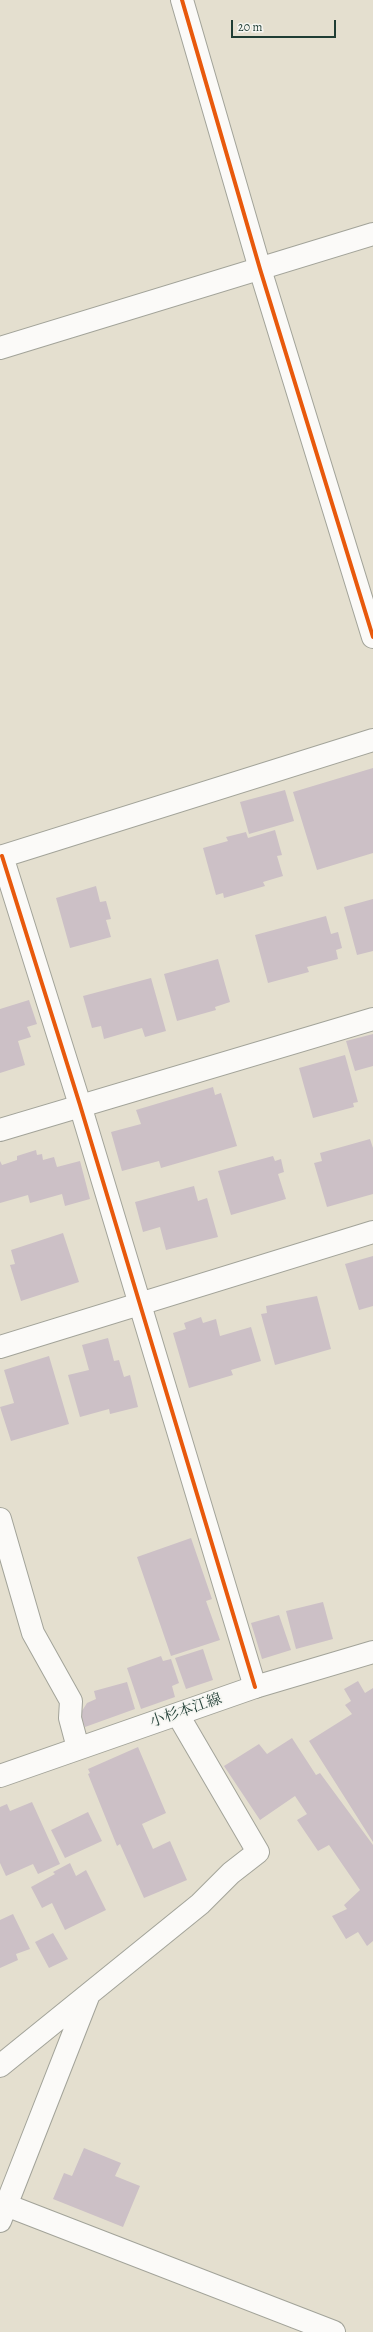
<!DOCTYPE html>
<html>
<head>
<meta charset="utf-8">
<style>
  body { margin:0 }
  #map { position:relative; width:373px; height:2332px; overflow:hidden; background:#e4dfcf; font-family:Alegreya,serif }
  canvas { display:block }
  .scale { position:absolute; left:231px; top:20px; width:105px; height:18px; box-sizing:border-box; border:2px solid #1f3d34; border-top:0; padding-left:5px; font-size:12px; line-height:14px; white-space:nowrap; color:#1f3d34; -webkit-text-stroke:3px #f6f6f2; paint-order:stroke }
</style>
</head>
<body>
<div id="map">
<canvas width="373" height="2332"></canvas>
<div class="scale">20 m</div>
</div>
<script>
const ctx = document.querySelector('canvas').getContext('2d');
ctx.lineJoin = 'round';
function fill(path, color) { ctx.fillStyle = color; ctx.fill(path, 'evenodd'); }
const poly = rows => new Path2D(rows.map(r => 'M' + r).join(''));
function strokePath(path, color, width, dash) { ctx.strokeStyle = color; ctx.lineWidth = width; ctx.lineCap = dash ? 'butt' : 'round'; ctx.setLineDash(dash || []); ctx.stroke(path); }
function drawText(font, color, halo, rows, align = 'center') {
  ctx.font = font + ' Alegreya,"Noto Serif JP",serif'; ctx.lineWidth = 3.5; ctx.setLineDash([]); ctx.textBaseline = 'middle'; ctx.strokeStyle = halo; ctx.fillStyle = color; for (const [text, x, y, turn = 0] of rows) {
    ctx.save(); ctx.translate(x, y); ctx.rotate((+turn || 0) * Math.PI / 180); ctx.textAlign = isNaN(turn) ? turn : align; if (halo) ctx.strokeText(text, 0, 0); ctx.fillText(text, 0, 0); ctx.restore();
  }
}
const building = poly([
  [373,768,373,853,317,870,293,792],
  [285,790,294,821,249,834,240,802],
  [275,830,282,855,277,856,283,876,263,882,265,886,224,898,223,893,216,895,203,848,228,841,226,837,246,832,248,838],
  [96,886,100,902,106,901,111,919,106,920,111,937,70,948,56,898],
  [373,899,373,951,357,955,344,907],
  [326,916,331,934,338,932,342,948,336,950,338,959,307,967,309,972,268,983,255,935],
  [218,959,230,1002,215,1007,216,1010,177,1021,164,974],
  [151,978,166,1031,145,1037,142,1028,104,1039,101,1026,92,1028,83,996],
  [29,1000,37,1024,27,1027,31,1037,18,1041,25,1065,0,1073,0,1009],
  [373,1034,373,1066,355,1071,346,1041],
  [345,1055,358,1102,353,1103,354,1107,313,1118,299,1068],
  [213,1087,215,1095,221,1093,237,1146,161,1168,159,1161,122,1171,111,1132,141,1124,136,1110],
  [370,1139,373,1148,373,1194,327,1207,314,1163,322,1161,320,1153],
  [36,1150,37,1155,42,1154,43,1160,54,1157,57,1167,80,1161,90,1199,65,1206,62,1194,30,1203,28,1195,0,1203,0,1161,2,1165,17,1160,17,1156],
  [273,1156,275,1161,281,1159,284,1172,278,1174,286,1199,231,1215,218,1171],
  [194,1186,198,1201,207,1198,218,1237,166,1250,160,1227,143,1232,135,1202],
  [63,1233,79,1282,21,1301,10,1265,15,1264,11,1250],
  [373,1256,373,1306,359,1310,345,1264],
  [317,1296,331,1349,275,1365,261,1314,267,1313,266,1306],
  [201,1317,203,1323,216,1319,220,1336,251,1327,261,1361,231,1370,233,1375,189,1388,173,1333,186,1329,184,1323],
  [108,1338,114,1361,119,1360,124,1377,130,1375,138,1407,110,1414,109,1409,80,1417,68,1375,89,1370,82,1345],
  [49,1356,69,1424,11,1441,0,1407,14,1403,4,1370],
  [191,1538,212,1599,206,1601,220,1640,171,1656,137,1557],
  [323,1602,333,1639,296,1649,286,1611],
  [279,1615,291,1650,262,1659,251,1623],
  [203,1649,213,1680,186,1689,175,1658],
  [161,1656,163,1661,171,1659,179,1683,172,1686,175,1697,141,1709,127,1668],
  [358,1681,365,1693,373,1688,373,1842,309,1741,352,1714,345,1705,351,1701,344,1689],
  [127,1682,135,1709,85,1727,80,1714,87,1703,96,1699,94,1691],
  [292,1738,316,1775,320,1773,373,1845,373,1941,367,1946,358,1932,346,1939,332,1916,347,1909,344,1905,360,1890,329,1845,318,1851,297,1820,307,1814,295,1796,260,1820,224,1766,259,1744,267,1754],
  [138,1747,166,1813,142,1824,153,1849,170,1841,187,1880,144,1898,120,1844,117,1846,88,1774,90,1773,88,1769],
  [32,1802,60,1864,38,1874,33,1864,6,1876,0,1863,0,1807,7,1804,10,1811],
  [88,1812,102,1841,65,1858,51,1830],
  [70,1863,76,1876,86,1870,106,1910,65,1930,52,1903,42,1908,31,1887,55,1874,53,1872],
  [13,1914,30,1949,16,1954,18,1960,0,1968,0,1920],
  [53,1933,68,1959,49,1968,35,1942],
  [84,2148,121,2163,115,2176,140,2186,123,2227,53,2199,64,2173,72,2176]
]);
const street = poly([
  [182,0,260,269,373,637],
  [2,856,80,1105,255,1687],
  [0,857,373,740],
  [0,1130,373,1019],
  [0,1347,373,1232],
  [0,1519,33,1633,71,1701,70,1718,78,1748],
  [0,2066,200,1904,231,1873,258,1852,178,1715],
  [6,2205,334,2332],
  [0,2221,89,1994]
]);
const secondary = poly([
  [0,348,373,234],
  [0,1776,255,1687,373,1652]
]);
const cycleway = poly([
  [182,0,260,269,373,637],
  [2,856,80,1105,255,1687]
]);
const streetNames = [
  ["小杉本江線",186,1711,-19]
];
fill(building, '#ccc0c6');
strokePath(street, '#a2a399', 24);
strokePath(secondary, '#a2a399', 24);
strokePath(street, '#fbfaf8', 22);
strokePath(secondary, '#fbfaf8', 22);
strokePath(cycleway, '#e8590c', 4);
drawText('15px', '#1f3d34', '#f6f6f2', streetNames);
</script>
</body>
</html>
